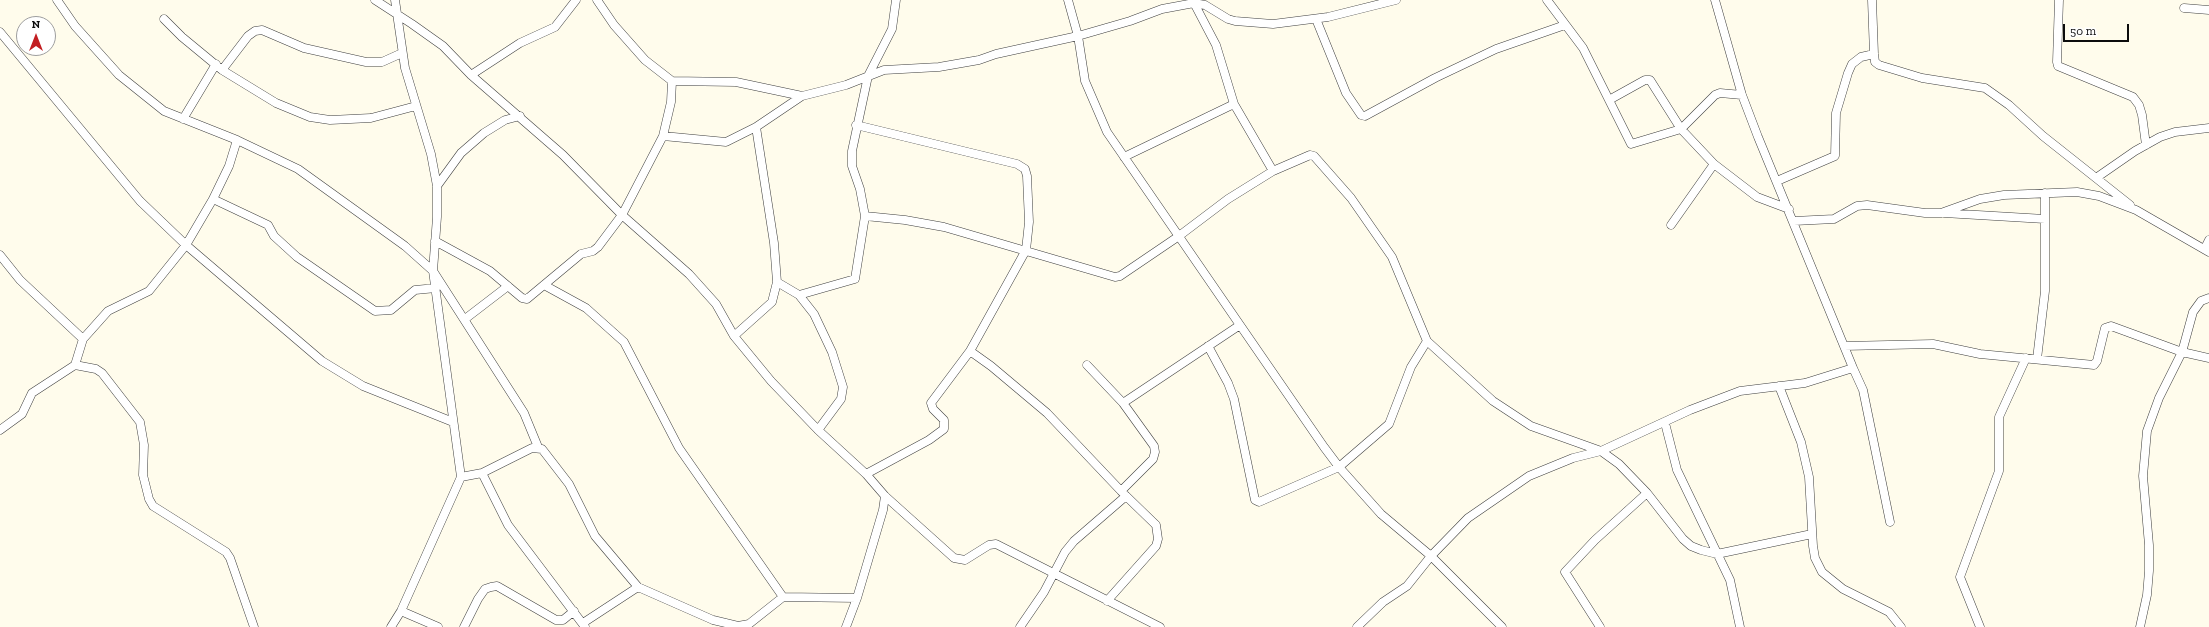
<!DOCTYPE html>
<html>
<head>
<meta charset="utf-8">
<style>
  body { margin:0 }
  #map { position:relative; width:2209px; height:627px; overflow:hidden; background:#fffcec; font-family:"Zilla Slab",serif }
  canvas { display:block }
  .north { position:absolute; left:16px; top:16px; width:40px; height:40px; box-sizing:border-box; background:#fff; border:1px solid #9e9e9e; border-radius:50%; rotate:0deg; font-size:11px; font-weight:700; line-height:16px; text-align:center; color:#0c0c0c }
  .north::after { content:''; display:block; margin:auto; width:14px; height:18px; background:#c21e21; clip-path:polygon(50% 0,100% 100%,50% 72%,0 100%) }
  .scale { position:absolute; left:2063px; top:24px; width:66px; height:18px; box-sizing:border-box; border:2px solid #0c0c0c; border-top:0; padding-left:5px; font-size:12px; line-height:14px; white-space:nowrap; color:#0c0c0c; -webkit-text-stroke:3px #fff; paint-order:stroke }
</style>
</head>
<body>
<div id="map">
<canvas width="2209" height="627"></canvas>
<div class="north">N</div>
<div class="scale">50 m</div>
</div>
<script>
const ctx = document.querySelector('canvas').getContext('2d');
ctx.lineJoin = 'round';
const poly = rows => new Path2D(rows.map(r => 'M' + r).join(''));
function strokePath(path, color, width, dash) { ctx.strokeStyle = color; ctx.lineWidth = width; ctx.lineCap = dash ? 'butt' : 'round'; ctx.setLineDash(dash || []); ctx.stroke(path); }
const minor = poly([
  [375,0,412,24,443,46,471,75,563,155,622,215,689,274,716,304,734,336,771,381,818,430,866,474,885,496,954,558,965,560,989,545,996,544,1160,627],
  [1068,0,1078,36,1085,81,1107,132,1324,447,1339,467,1381,514,1431,556,1502,627],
  [1547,0,1583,48,1631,144,1681,129,1715,95,1720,93,1742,95],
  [1872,0,1874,54,1875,62,1879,65,1922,78,1985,88,2009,105,2043,136,2130,205],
  [2059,0,2057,62,2058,66,2133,97,2139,105,2142,115,2146,145],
  [1194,3,1216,45,1234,104,1273,171],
  [2184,8,2209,10],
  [164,19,182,37,222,70,276,103,310,117,330,120,371,118,416,106],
  [1316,19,1346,93,1361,115,1365,116,1435,78,1496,49,1565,25],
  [0,32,140,201,186,245,322,361,363,386,453,422],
  [222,70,248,36,255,31,262,30,304,48,366,62,382,62,402,53],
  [471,75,520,43,555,27,576,0],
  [672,81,736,82,802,96,846,85,884,70,939,67,979,60,996,54,1078,36,1130,21,1162,9,1194,3,1205,5,1228,19,1235,21,1273,24,1328,17,1396,0],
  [1609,100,1645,80,1650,80,1681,129,1714,164],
  [183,119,216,64],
  [856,125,1017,164,1025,169,1027,176,1029,222,1026,250,970,351,931,403,933,409,944,420,944,429,929,440,866,474],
  [663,136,726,142,756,127,802,96],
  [237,140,298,169,405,246,433,271,524,413,538,447],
  [1124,157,1234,104],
  [2096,178,2135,151,2160,137,2175,132,2209,128],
  [1777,181,1835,156,1836,113,1848,73,1852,64,1861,57,1874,54],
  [437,186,461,153,484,133,505,120,520,116],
  [213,199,268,225,274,236,297,257,375,311,391,310,415,290,436,288],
  [1944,213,2045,219],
  [865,216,905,220,944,227,1115,277,1120,276,1179,236,1228,199,1273,171,1310,155,1314,156,1351,198,1392,257,1427,341,1493,401,1531,426,1601,451,1619,464,1647,493,1683,539,1691,546,1701,550,1717,554,1812,534],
  [1794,221,1834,219,1857,206,1867,205,1925,213,1941,213,1980,199,2004,195,2077,192,2099,196,2136,210,2209,252],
  [1671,225,1714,164,1757,197,1789,209],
  [435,241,490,271,522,298,527,299,581,254,593,251,598,247,622,215,663,136,671,102,672,81,645,60,614,25,597,0],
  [2205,248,2209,240],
  [0,255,20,280,83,339],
  [777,282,799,295,814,314,832,352,843,387,841,399,818,430],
  [544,285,586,308,624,342,679,448,783,597],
  [799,295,855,279,865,216,860,189,852,166,852,151,868,76,892,29,896,0],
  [465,319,508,286],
  [734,336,772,302,777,282,774,243,756,127],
  [1208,346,1228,383,1234,399,1255,500,1259,502,1339,467,1389,424,1411,367,1427,341],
  [1844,346,1933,344,1980,354,2094,365,2097,361,2105,328,2111,326,2182,352,2209,358],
  [970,351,991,366,1047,413,1121,491],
  [2037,359,2045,291,2045,193],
  [75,365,96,369,102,373,140,422,144,445,143,475,149,499,153,506,226,552,230,558,254,627],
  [1853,368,1863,390,1890,522],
  [1779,386,1801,442,1809,477,1813,546,1815,558,1822,572,1843,589,1889,612,1901,627],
  [1123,403,1240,325],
  [1665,423,1677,470,1730,580,1740,627],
  [0,430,22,414,32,393,75,365,83,339,108,311,149,291,186,245,213,199,229,166,237,140,164,111,119,75,75,26,57,0],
  [482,473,508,525,585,627],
  [461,477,482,473,532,448,542,449,569,484,595,536,638,587,713,620,738,626,749,624,783,597,857,598,883,510,885,496],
  [1107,601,1156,546,1158,539,1156,525,1126,496],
  [401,611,438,627],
  [583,623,638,587],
  [391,627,401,611,461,477,433,271,437,217,437,186,431,154,405,68,395,0],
  [464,627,478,599,485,589,491,587,497,586,556,620,563,620,574,611],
  [846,627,857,598],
  [1020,627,1044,592,1065,552,1074,541,1126,496,1121,491,1153,459,1155,452,1154,446,1123,403,1087,365],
  [1357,627,1383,602,1407,586,1431,556,1468,518,1529,476,1573,458,1601,451,1690,410,1740,391,1805,383,1853,368,1758,137,1742,95,1715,0],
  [1600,627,1565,572,1595,540,1647,493],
  [1980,627,1960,577,1999,471,1999,417,2026,358],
  [2140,627,2147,595,2149,571,2149,545,2143,476,2147,431,2159,398,2182,352,2193,312,2201,301,2209,298]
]);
strokePath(minor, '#3f3f3f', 9);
strokePath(minor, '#fff', 8);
</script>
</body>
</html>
